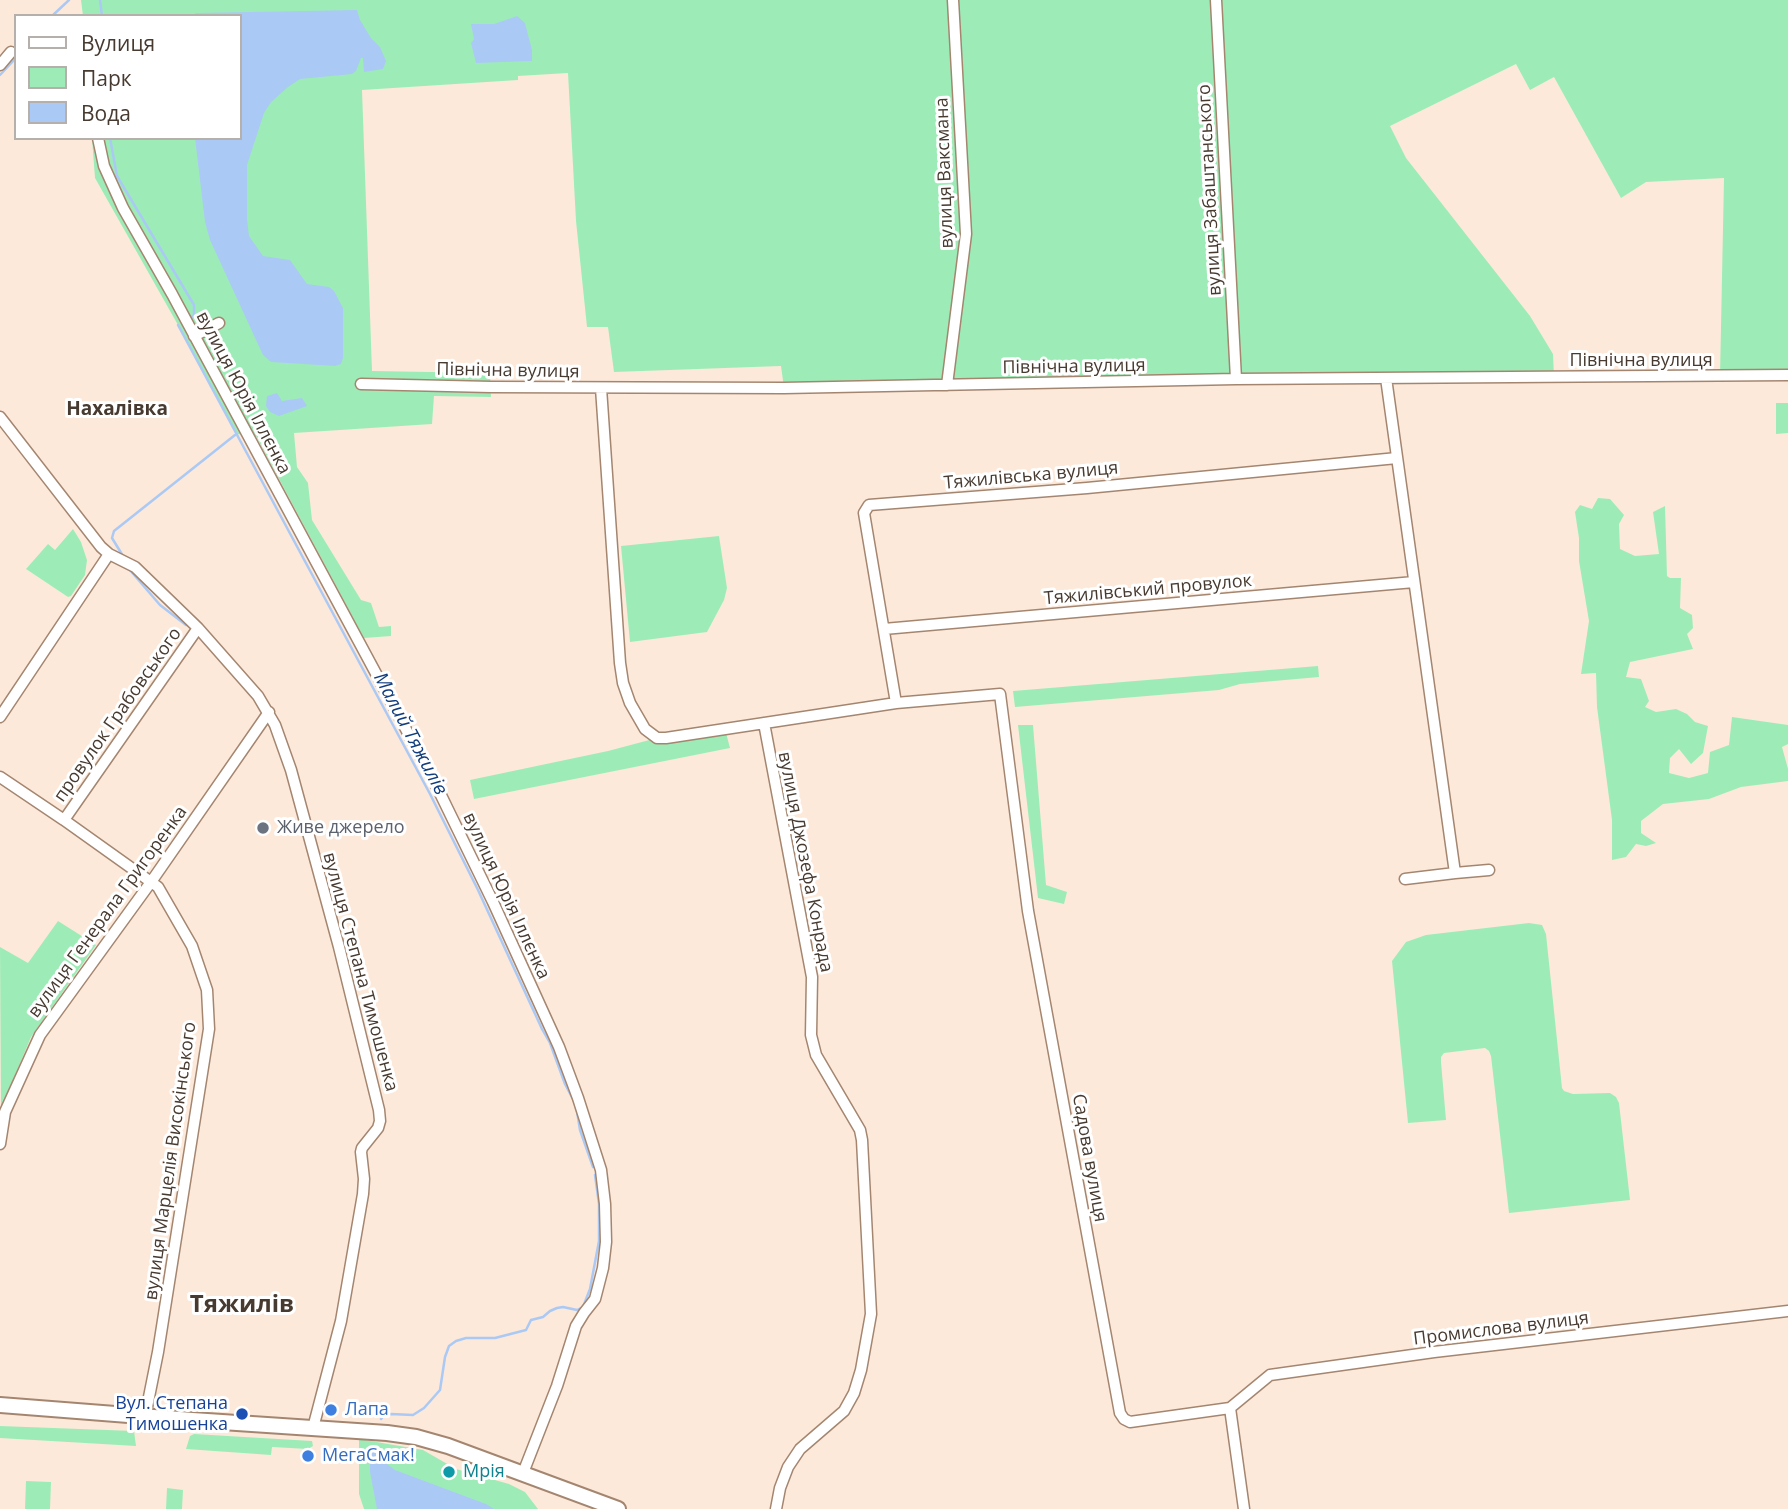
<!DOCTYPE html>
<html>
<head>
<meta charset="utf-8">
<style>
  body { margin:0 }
  #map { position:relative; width:1788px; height:1509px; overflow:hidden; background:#fde9da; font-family:"Open Sans",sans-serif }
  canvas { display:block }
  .legend { position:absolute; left:14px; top:14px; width:228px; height:126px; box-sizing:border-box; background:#fff; border:2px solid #b5b0ac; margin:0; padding:9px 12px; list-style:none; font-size:21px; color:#473a30 }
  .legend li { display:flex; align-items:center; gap:14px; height:35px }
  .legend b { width:35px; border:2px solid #b5b0ac }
</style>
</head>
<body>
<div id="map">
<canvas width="1788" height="1509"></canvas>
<ul class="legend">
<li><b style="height:9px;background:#fff"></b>Вулиця</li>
<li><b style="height:19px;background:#9decb7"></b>Парк</li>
<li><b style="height:19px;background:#abc9f5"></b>Вода</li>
</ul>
</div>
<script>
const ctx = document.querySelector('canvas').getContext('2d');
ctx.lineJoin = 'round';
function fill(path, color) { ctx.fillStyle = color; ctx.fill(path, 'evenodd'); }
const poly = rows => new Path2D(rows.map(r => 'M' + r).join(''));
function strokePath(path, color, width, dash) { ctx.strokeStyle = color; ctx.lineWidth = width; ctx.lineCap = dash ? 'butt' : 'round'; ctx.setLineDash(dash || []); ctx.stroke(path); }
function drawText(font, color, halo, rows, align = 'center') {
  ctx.font = font + ' "Open Sans",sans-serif'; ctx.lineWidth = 6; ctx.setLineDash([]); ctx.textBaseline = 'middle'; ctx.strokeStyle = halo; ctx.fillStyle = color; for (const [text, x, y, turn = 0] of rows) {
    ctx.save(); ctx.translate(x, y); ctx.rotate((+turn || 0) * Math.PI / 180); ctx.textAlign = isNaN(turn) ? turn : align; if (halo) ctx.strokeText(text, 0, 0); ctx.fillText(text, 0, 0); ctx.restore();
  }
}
const green = poly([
  [81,0,1788,0,1788,375,1720,376,1724,178,1646,182,1621,198,1554,77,1530,90,1516,64,1390,126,1406,158,1530,316,1553,354,1554,377,784,388,781,366,614,372,608,327,587,327,576,221,568,73,518,76,518,80,362,90,372,371,490,373,491,397,434,396,432,424,294,433,297,467,308,483,312,520,361,600,371,603,379,627,391,626,391,636,364,638,256,436,236,434,178,325,95,178,92,138,240,138,240,16,83,16],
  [1776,403,1788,403,1788,433,1776,434],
  [1598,498,1610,499,1624,515,1619,524,1620,549,1635,556,1659,554,1653,512,1665,506,1667,576,1670,578,1681,578,1680,608,1692,615,1693,628,1687,634,1693,649,1630,662,1626,677,1641,679,1649,701,1645,707,1656,712,1676,709,1687,714,1695,722,1708,726,1703,753,1691,764,1679,749,1670,758,1669,773,1689,778,1708,773,1710,752,1729,745,1732,717,1788,725,1788,744,1782,747,1788,769,1788,781,1741,787,1709,799,1663,804,1641,821,1641,833,1656,843,1646,846,1636,844,1626,857,1612,860,1612,820,1597,707,1596,673,1581,674,1589,621,1579,561,1579,538,1575,512,1580,505,1592,509],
  [73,529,81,542,87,560,85,575,71,596,68,597,26,569,48,544,55,550],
  [719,536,727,588,724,600,707,632,630,642,621,546],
  [1318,666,1319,677,1240,684,1219,690,1015,707,1013,691],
  [1018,725,1033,725,1046,885,1067,892,1064,904,1038,898],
  [725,729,730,748,474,799,470,780,608,751,657,738],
  [58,921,96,945,31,1037,1,1109,0,947,28,963],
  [1529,923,1542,925,1546,934,1562,1088,1564,1091,1573,1094,1610,1093,1616,1097,1619,1103,1630,1200,1509,1213,1491,1056,1489,1051,1485,1048,1444,1053,1441,1057,1441,1062,1446,1120,1408,1123,1392,961,1406,942,1426,935],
  [0,1426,134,1431,136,1446,0,1438],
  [194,1434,312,1441,313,1446,308,1449,272,1447,271,1455,186,1449,190,1436],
  [359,1439,423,1450,456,1469,509,1484,525,1492,538,1509,364,1509,359,1494],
  [26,1481,51,1482,50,1509,25,1509],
  [167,1488,183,1490,182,1509,166,1509]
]);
const water = poly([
  [357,10,360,20,371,38,380,47,386,61,383,69,364,72,363,58,361,58,356,71,352,74,300,79,288,87,271,102,264,113,247,165,247,219,249,236,263,256,290,260,307,284,329,287,334,291,343,308,343,358,341,364,335,366,271,362,263,355,210,240,205,222,195,138,240,138,240,16,192,16,196,13],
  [517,16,525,23,532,50,532,61,476,63,471,43,474,39,471,24,494,24],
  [277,393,282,401,302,398,307,406,279,416,270,412,266,406,267,396],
  [373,1451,378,1453,387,1464,395,1470,486,1504,494,1509,377,1509,370,1472,370,1453]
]);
const stream = poly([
  [100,0,102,16],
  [52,16,69,0],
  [0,75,16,58],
  [110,138,117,176,194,305,194,315,189,320],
  [178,325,430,794,478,890,542,1029,550,1043,565,1084,576,1105,580,1130,593,1167],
  [123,556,112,538,114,531,235,435],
  [129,569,160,605,186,625],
  [381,1419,384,1415,391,1414,413,1415,424,1408,440,1390,445,1357,449,1346,456,1341,466,1338,495,1338,526,1330,531,1320,543,1317,550,1311,557,1308,563,1307,577,1310,583,1307,590,1289,599,1241,599,1204,595,1175]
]);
const street = poly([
  [1216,0,1236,379],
  [0,65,11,52],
  [98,138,104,166,123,208,172,294,437,787,493,902,559,1047,578,1098,601,1170,605,1204,606,1242,603,1268,595,1299,584,1313,576,1326,557,1386,523,1473],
  [194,336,219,323],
  [1386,378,1455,873,1489,870],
  [361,384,491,387,784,388,1236,379,1788,375],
  [947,385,966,234,953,0],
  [601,388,620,663,623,683,630,703,645,729,657,738,666,738,896,703,1000,694,1028,911,1120,1413,1124,1419,1130,1422,1230,1408,1244,1509],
  [0,417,101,547,109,554,135,567,198,628,258,696,275,725,291,770,339,947,379,1110,380,1121,378,1128,362,1148,361,1152,364,1179,363,1194,341,1321,313,1428],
  [884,629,1414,582],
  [896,703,864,513,869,505,1087,488,1397,458],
  [0,717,109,554],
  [764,723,812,977,811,1035,816,1055,860,1130,862,1140,871,1314,861,1370,854,1393,844,1411,800,1449,788,1467,780,1488,776,1509],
  [0,777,64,820,158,887,192,946,207,990,209,1029,158,1352,145,1417],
  [64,820,198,628],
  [1405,879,1455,873],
  [0,1144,5,1112,40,1035,151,882,269,712],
  [1230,1408,1270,1375,1434,1352,1788,1311]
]);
const primary = poly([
  [0,1405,192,1420,387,1433,416,1437,448,1446,618,1509]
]);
const markers = [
  [263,828,7,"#6b7280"],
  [331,1410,7,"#3f7fe0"],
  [242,1414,7,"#1a4fb4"],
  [308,1456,7,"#3f7fe0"],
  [449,1472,7,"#0f9aa8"]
];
const streetNames = [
  ["вулиця Ваксмана",945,173,-92],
  ["вулиця Забаштанського",1210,190,-93],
  ["Північна вулиця",1641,361],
  ["Північна вулиця",1074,367,-1],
  ["Північна вулиця",508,371,1],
  ["вулиця Юрія Іллєнка",243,393,62],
  ["Тяжилівська вулиця",1031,476,-5],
  ["Тяжилівський провулок",1148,590,-5],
  ["провулок Грабовського",118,715,-55],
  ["вулиця Джозефа Конрада",805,862,79],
  ["вулиця Юрія Іллєнка",506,896,65],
  ["вулиця Генерала Григоренка",108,912,-54],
  ["вулиця Степана Тимошенка",360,972,75],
  ["Садова вулиця",1089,1158,80],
  ["вулиця Марцелія Високінського",171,1161,-82],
  ["Промислова вулиця",1501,1329,-7]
];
const worshipNames = [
  ["Живе джерело",277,828]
];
const transitNames = [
  ["Вул. Степана",228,1404],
  ["Тимошенка",228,1425]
];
const shopNames = [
  ["Лапа",345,1410],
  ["МегаСмак!",322,1456]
];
const cultureNames = [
  ["Мрія",463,1472]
];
const neighbourhoodNames = [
  ["Нахалівка",117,410]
];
const waterNames = [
  ["Малий Тяжилів",410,734,62]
];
const districtNames = [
  ["Тяжилів",242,1305]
];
fill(green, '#9decb7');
fill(water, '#abc9f5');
strokePath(stream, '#abc9f5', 2.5);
strokePath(street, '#a48670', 13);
strokePath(primary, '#a48670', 18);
strokePath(street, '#fff', 10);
strokePath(primary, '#fff', 14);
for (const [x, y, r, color] of markers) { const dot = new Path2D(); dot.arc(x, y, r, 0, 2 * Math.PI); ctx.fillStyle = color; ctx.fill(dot); strokePath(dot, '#fff', 2.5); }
drawText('18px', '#473a30', '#fff', streetNames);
drawText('18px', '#5b616d', '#fff', worshipNames, 'left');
drawText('18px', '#164399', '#fff', transitNames, 'right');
drawText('18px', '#366cbe', '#fff', shopNames, 'left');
drawText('18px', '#0d838f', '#fff', cultureNames, 'left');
drawText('bold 19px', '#473a30', '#fff', neighbourhoodNames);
drawText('italic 19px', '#113d7d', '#fff', waterNames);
drawText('bold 24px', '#473a30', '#fff', districtNames);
</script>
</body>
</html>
